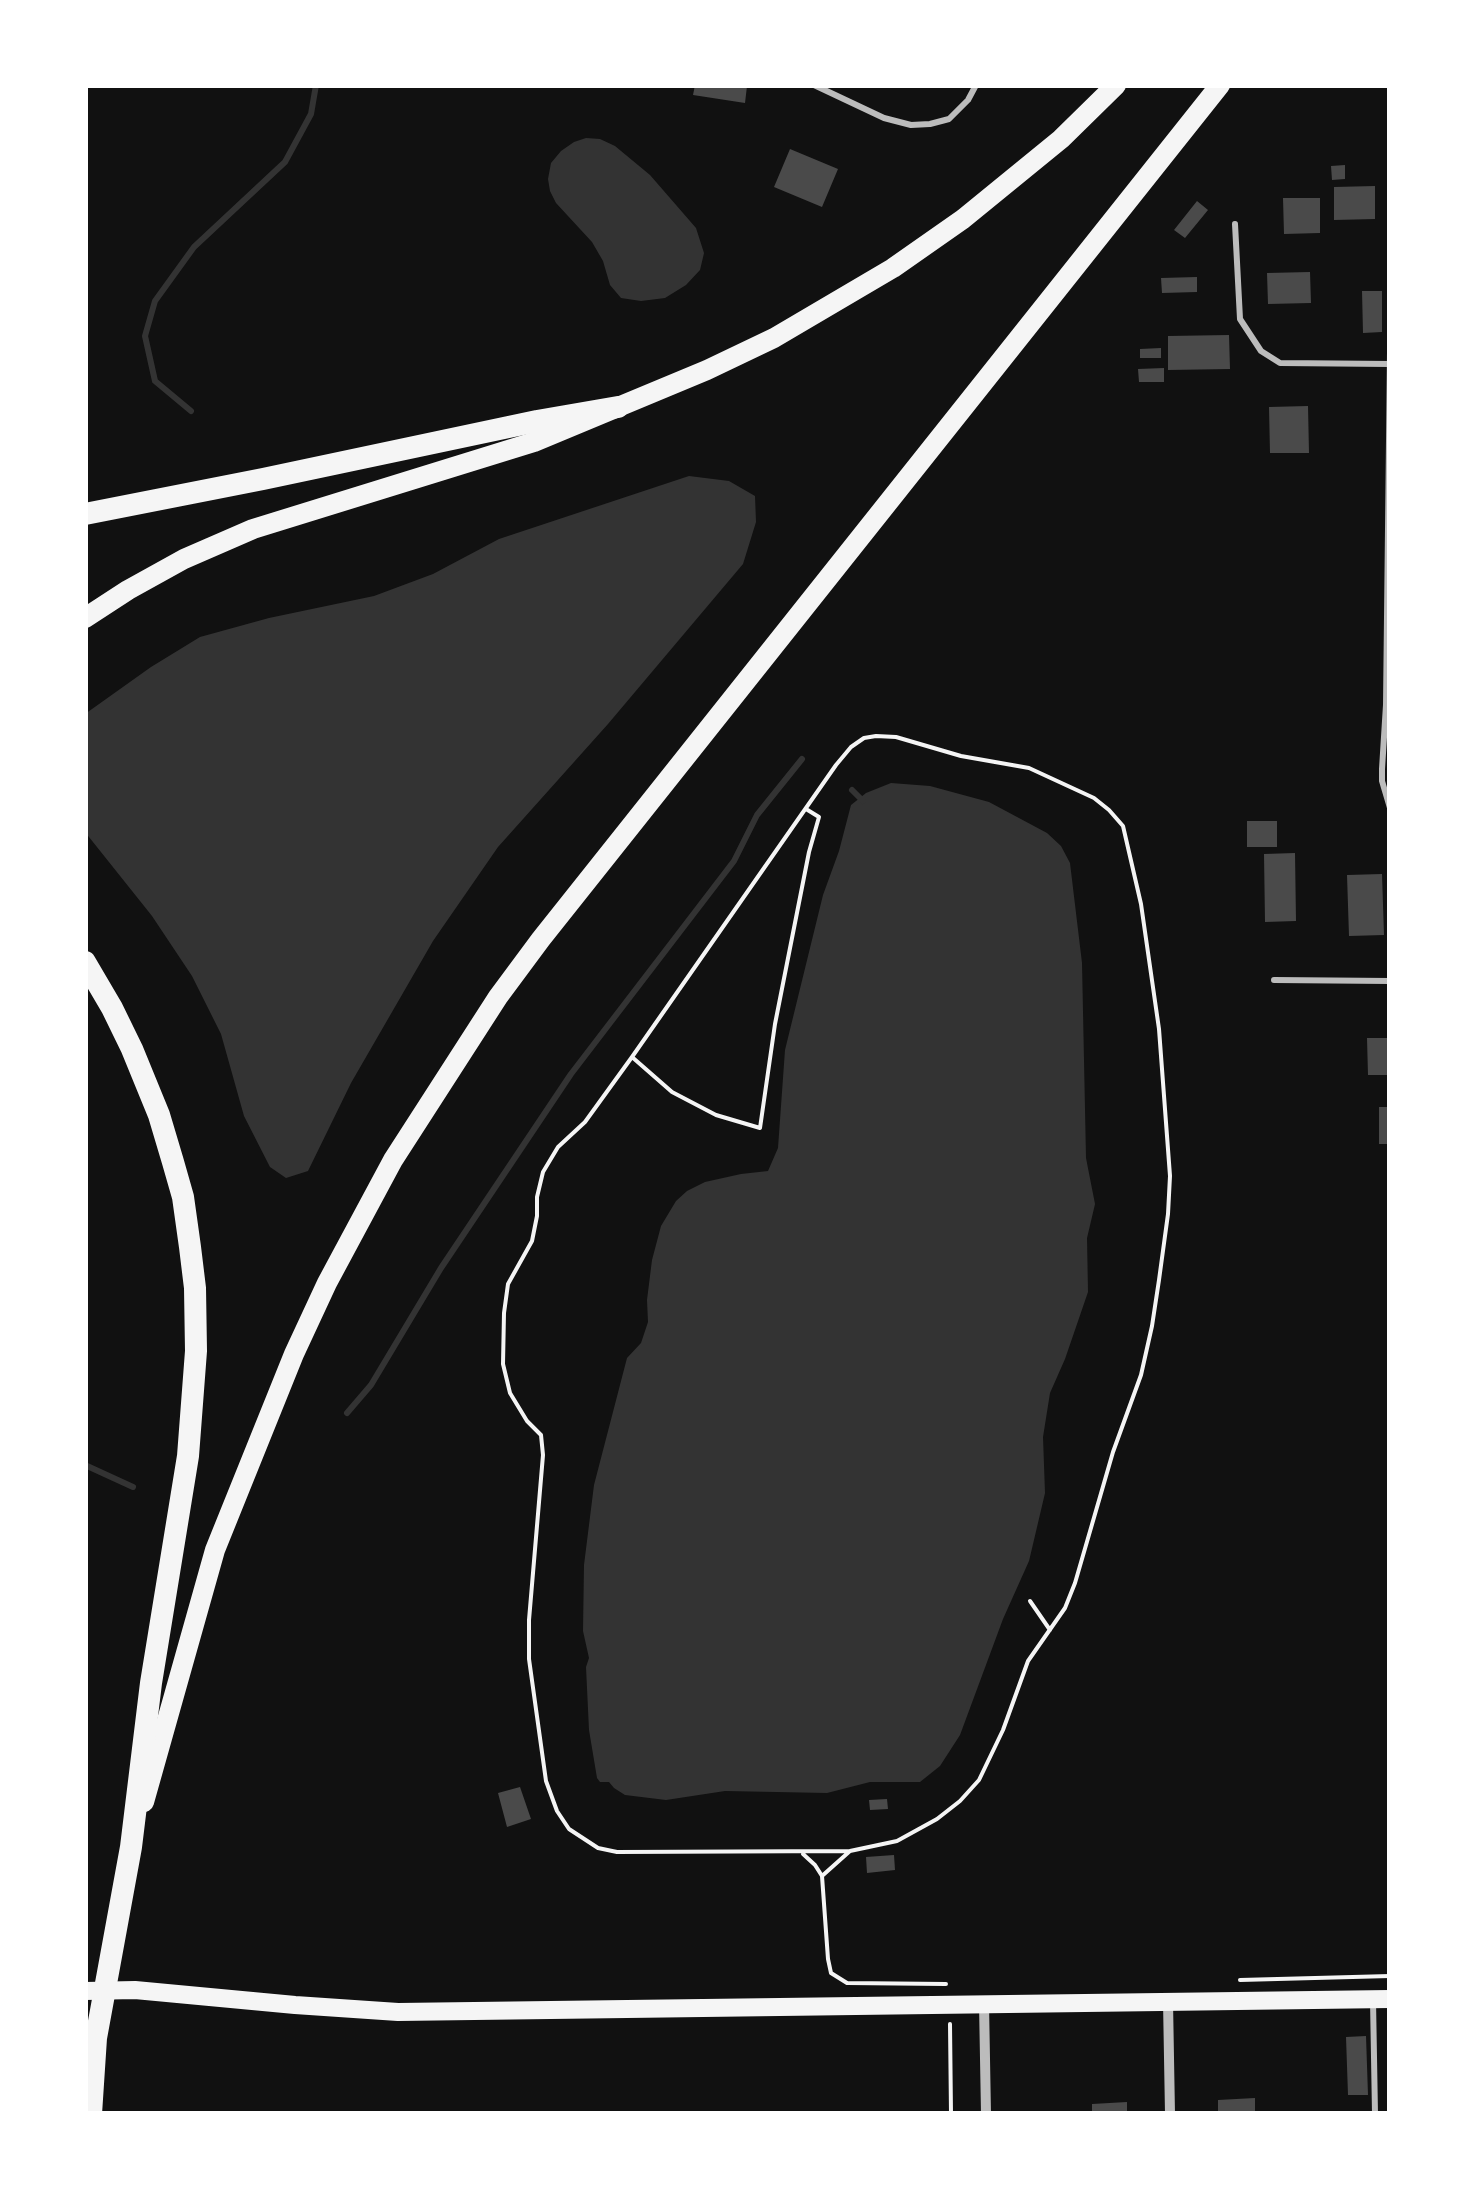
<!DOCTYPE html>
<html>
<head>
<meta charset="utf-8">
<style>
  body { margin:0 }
  #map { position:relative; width:1475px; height:2199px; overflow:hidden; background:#111; font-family:"Playfair Display",serif }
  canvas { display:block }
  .frame { position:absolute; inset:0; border:88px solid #fff; pointer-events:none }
</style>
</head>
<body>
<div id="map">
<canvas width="1475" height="2199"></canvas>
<div class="frame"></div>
</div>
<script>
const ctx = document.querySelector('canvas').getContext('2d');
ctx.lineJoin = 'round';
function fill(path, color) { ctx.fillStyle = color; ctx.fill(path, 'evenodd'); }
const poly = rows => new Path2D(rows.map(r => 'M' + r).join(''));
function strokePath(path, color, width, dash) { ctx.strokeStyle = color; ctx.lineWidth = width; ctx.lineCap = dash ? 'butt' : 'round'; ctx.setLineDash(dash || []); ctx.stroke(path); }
const water = poly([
  [586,138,600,139,615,146,650,175,696,228,704,253,700,270,686,285,665,298,641,301,621,298,610,285,603,261,592,242,556,203,550,191,548,179,551,163,561,151,574,142],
  [689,476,729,481,755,496,756,522,743,564,608,724,498,847,433,941,351,1083,308,1171,286,1178,270,1167,244,1116,221,1034,192,976,152,916,85,832,85,714,151,667,200,637,269,618,374,596,433,574,499,539],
  [891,783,930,786,989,802,1047,833,1061,846,1070,863,1082,963,1086,1158,1095,1204,1087,1238,1088,1292,1065,1359,1050,1393,1043,1437,1045,1493,1029,1561,1003,1619,960,1735,940,1766,920,1782,870,1782,827,1793,725,1791,666,1800,625,1795,614,1788,609,1782,600,1782,597,1778,589,1730,586,1667,589,1658,583,1631,584,1565,594,1485,627,1358,641,1343,648,1322,647,1300,652,1260,661,1226,676,1201,687,1191,705,1182,741,1174,768,1171,778,1148,785,1050,823,895,839,851,851,805,866,793]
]);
const stream = poly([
  [191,411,155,381,145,336,155,301,194,247,285,162,311,114,316,85],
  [852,790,863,801],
  [347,1413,371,1385,441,1268,571,1074,734,861,757,815,802,759],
  [85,1465,133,1487]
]);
const building = poly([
  [695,85,747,86,745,103,693,95],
  [790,149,838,169,822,207,774,187],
  [1345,165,1345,179,1332,180,1331,166],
  [1375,186,1375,219,1334,220,1334,187],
  [1283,198,1320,198,1320,233,1284,234],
  [1197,201,1208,210,1185,238,1174,230],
  [1310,272,1311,303,1268,304,1267,273],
  [1197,277,1197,292,1162,293,1161,278],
  [1362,291,1382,291,1382,332,1363,333],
  [1229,335,1230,369,1168,370,1168,336],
  [1161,348,1161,358,1140,358,1140,349],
  [1164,368,1164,382,1139,382,1138,369],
  [1308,406,1309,453,1270,453,1269,407],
  [1247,821,1277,821,1277,847,1247,847],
  [1295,853,1296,921,1265,922,1264,854],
  [1382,874,1384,935,1349,936,1347,875],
  [1367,1038,1390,1038,1390,1075,1368,1075],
  [1379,1107,1390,1107,1390,1144,1379,1144],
  [520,1787,531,1819,507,1827,498,1793],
  [887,1799,888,1809,870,1810,869,1800],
  [894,1855,895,1870,867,1873,866,1857],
  [1366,2036,1368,2095,1348,2095,1346,2037],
  [1255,2098,1255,2114,1218,2114,1218,2100],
  [1127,2102,1127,2114,1092,2114,1092,2104]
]);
const path = poly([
  [632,1057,672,1092,716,1115,760,1128,775,1024,809,852,819,817,806,809],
  [1030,1601,1050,1630],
  [803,1854,815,1865,822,1876,828,1959,831,1973,847,1983,946,1984],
  [822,1876,850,1851,897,1841,937,1819,960,1801,979,1780,1003,1730,1028,1661,1065,1608,1075,1583,1113,1452,1141,1375,1152,1326,1159,1280,1168,1214,1170,1176,1159,1029,1141,904,1123,826,1109,810,1094,798,1029,768,961,756,896,737,876,736,864,738,851,747,836,765,632,1057,585,1122,558,1147,543,1172,537,1197,537,1216,532,1241,508,1284,504,1313,503,1364,510,1393,527,1421,541,1435,543,1455,529,1620,529,1659,546,1781,557,1811,569,1829,598,1848,617,1852,850,1851],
  [1240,1980,1390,1976],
  [950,2024,951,2114]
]);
const service = poly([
  [814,85,884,118,911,125,930,124,949,119,968,100,976,85],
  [1235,224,1240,319,1261,351,1280,363,1390,364],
  [1390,352,1386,705,1382,769,1382,781,1390,808],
  [1274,980,1390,981],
  [1373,2000,1375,2114]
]);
const minor = poly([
  [1168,2001,1170,2114],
  [984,2003,986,2114]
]);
const secondary = poly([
  [85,1991,135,1990,295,2005,398,2012,1390,1999]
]);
const primary = poly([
  [85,618,128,590,184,559,253,529,534,442,707,370,774,338,893,268,963,219,1061,139,1116,85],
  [144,1802,215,1550,294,1354,327,1283,393,1160,498,997,541,939,1220,85]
]);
const trunk = poly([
  [85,514,263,479,537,421,618,407],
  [85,962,112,1008,132,1049,159,1115,173,1162,183,1197,190,1247,195,1288,196,1351,188,1456,151,1683,131,1847,96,2038,91,2114]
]);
fill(water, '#333');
strokePath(stream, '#333', 6);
fill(building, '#4a4a4a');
strokePath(path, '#f5f5f5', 4);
strokePath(service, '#bcbcbc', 6);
strokePath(minor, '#bcbcbc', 10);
strokePath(secondary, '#f5f5f5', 18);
strokePath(primary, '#f5f5f5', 20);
strokePath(trunk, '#f5f5f5', 22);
</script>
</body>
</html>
